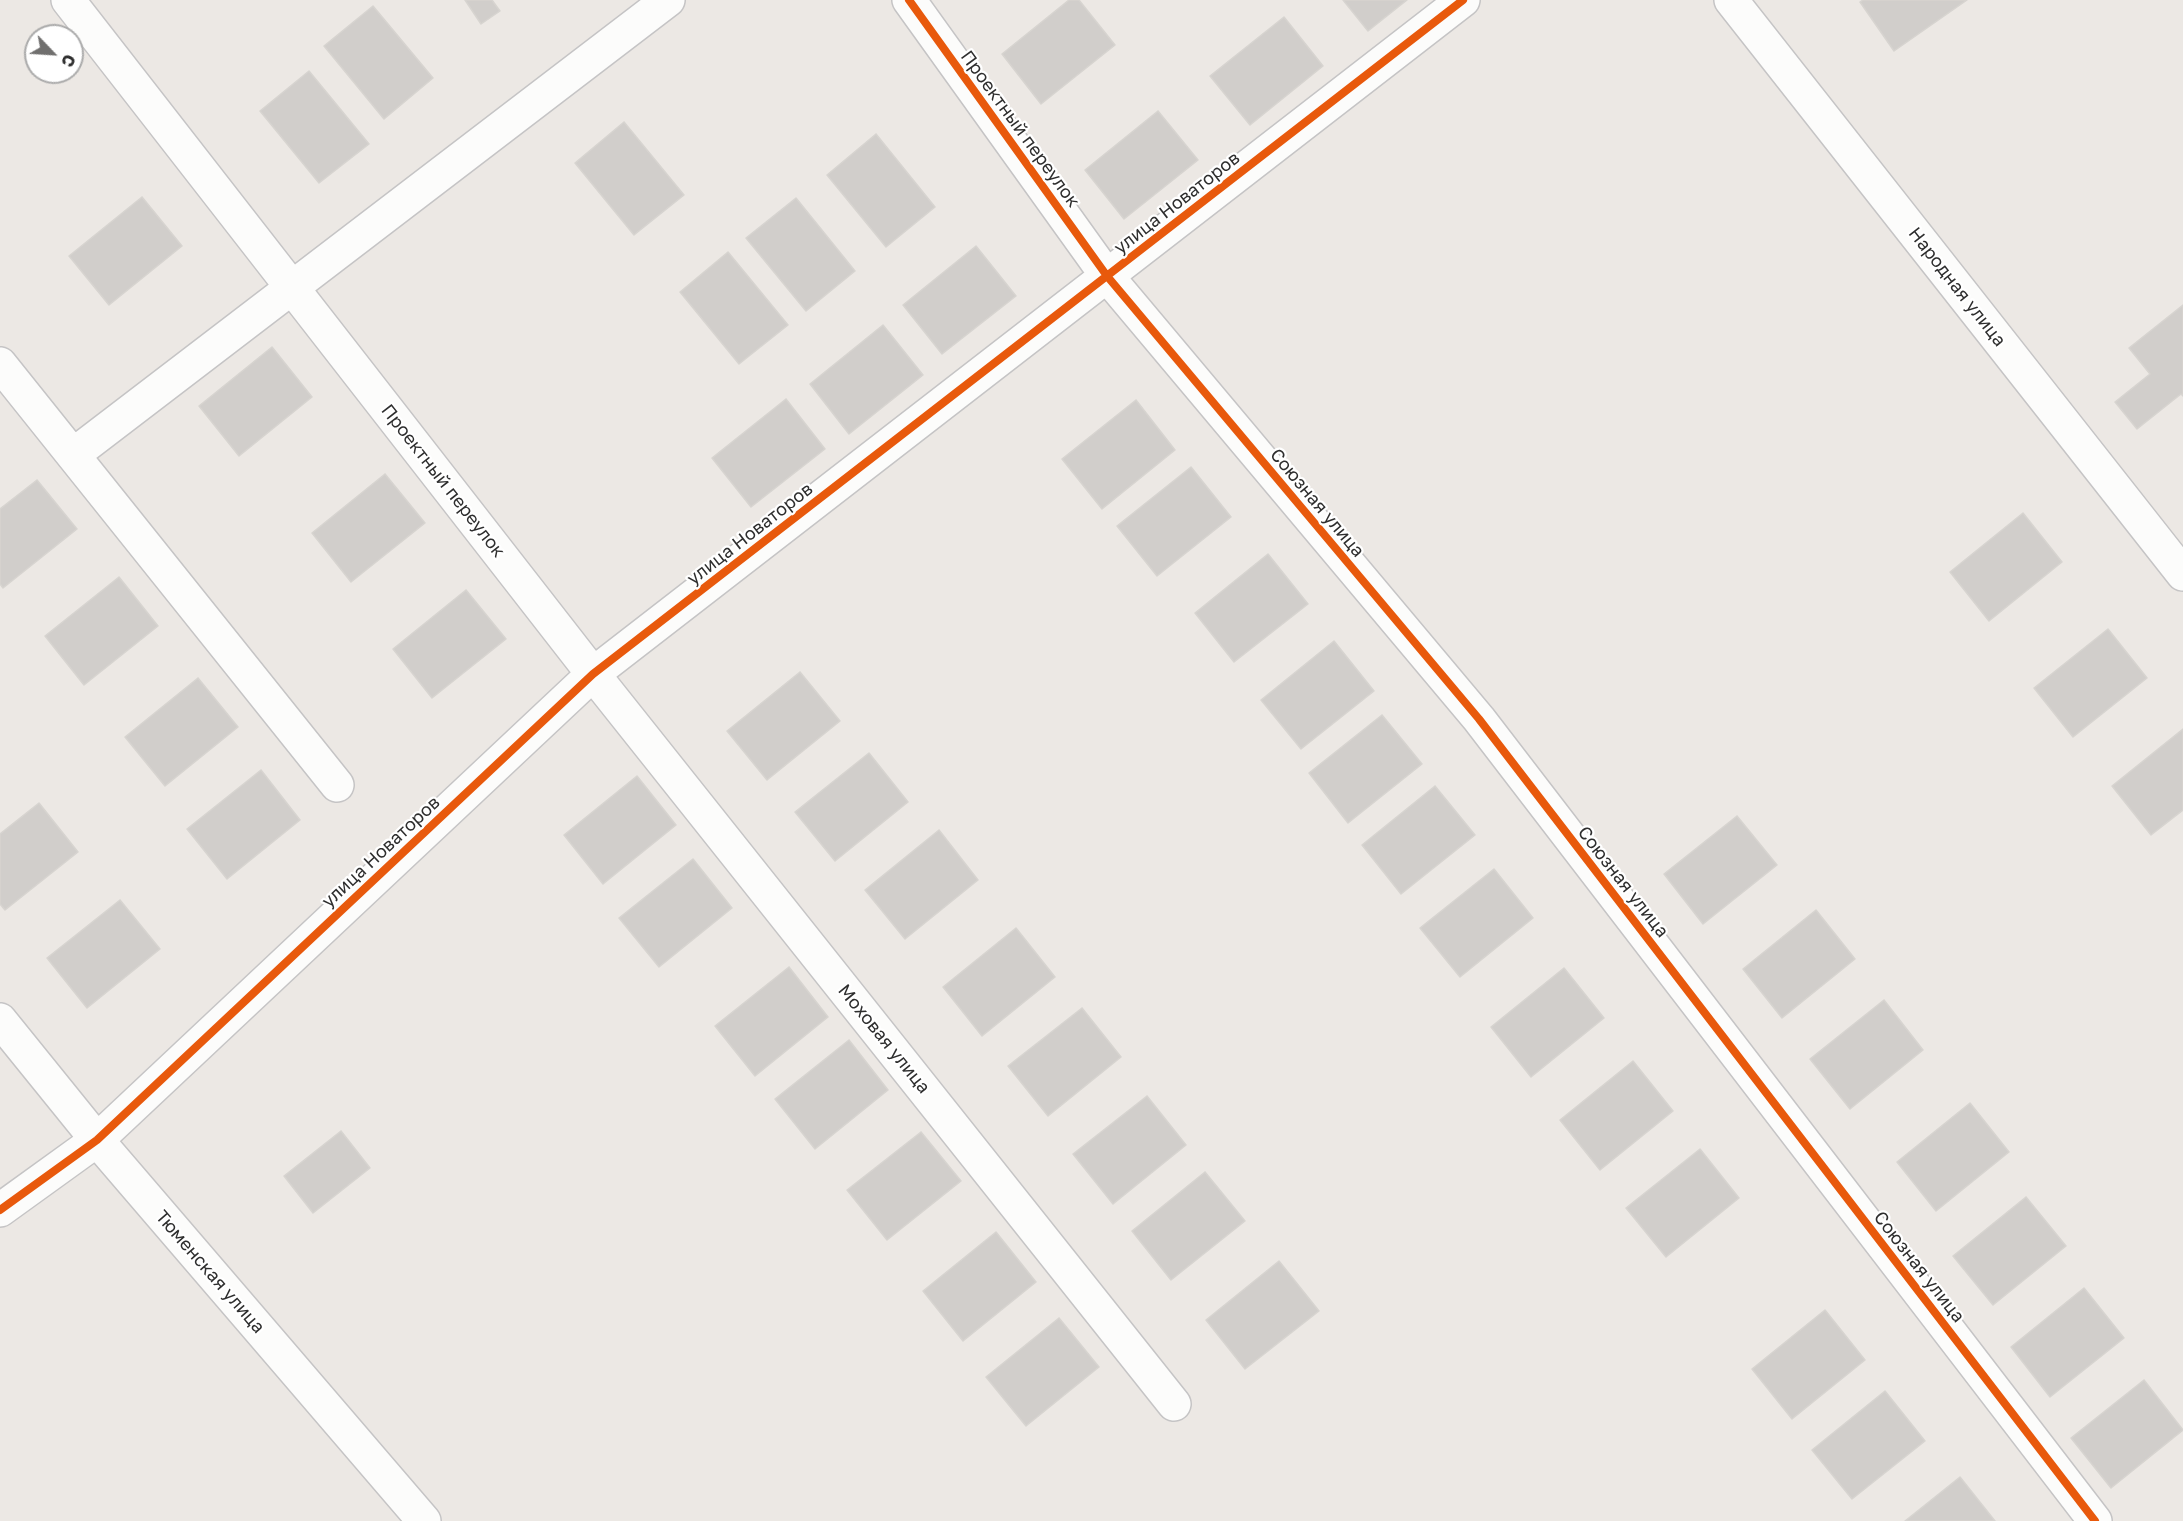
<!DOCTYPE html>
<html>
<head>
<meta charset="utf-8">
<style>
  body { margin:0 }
  #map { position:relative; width:2183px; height:1521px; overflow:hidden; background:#ece8e4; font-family:"Golos Text",sans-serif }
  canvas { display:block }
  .north { position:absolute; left:24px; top:24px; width:60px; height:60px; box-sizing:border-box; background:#fff; border:2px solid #ababab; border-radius:50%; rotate:115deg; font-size:16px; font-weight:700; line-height:24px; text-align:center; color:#2e2e2e }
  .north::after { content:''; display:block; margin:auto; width:21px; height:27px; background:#706f6e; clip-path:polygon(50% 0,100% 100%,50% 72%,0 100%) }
</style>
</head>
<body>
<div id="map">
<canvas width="2183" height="1521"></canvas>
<div class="north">С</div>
</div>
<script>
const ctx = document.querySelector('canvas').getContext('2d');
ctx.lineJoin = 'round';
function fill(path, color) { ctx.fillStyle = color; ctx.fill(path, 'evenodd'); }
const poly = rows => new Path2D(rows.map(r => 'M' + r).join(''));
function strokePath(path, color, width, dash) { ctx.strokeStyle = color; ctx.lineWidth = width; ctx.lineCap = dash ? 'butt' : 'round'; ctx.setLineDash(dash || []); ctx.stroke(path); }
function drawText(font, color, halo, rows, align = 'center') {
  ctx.font = font + ' "Golos Text",sans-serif'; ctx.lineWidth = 4.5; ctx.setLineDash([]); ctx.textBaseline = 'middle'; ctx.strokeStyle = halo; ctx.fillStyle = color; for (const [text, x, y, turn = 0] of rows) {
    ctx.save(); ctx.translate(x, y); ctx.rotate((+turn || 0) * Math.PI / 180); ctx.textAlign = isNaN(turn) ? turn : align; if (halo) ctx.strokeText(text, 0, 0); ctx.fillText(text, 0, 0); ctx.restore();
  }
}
const building = poly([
  [465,0,492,0,500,11,481,24,465,0],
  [1069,0,1079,0,1115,45,1041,104,1002,54,1069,0],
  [1343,0,1407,0,1368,31,1343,0],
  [1863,0,1967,0,1894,51,1860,2,1863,0],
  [373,6,433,78,384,119,324,46,373,6],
  [1284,17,1323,66,1250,125,1210,76,1284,17],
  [309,71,369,144,319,183,260,111,309,71],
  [1158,111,1198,160,1124,219,1085,170,1158,111],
  [624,122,684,195,634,235,575,163,624,122],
  [876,134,935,207,886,247,827,175,876,134],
  [142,197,182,246,109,305,69,256,142,197],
  [796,198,855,271,806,311,746,238,796,198],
  [976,246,1016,296,942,354,903,305,976,246],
  [728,252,788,325,739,364,680,292,728,252],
  [2183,305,2183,396,2181,394,2137,429,2115,402,2150,374,2129,348,2183,305],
  [883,325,923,375,849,434,810,384,883,325],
  [272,347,312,397,239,456,199,406,272,347],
  [786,399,825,449,751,507,712,458,786,399],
  [1136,400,1175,450,1102,509,1062,459,1136,400],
  [1191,467,1231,517,1157,576,1117,526,1191,467],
  [385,474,425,523,351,582,312,533,385,474],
  [37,480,77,529,3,588,0,584,0,509,37,480],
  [2023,513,2062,562,1989,621,1950,572,2023,513],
  [1268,554,1308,604,1234,662,1195,613,1268,554],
  [119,577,158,626,84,685,45,636,119,577],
  [466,590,506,639,432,698,393,649,466,590],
  [2108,629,2147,678,2073,737,2034,688,2108,629],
  [1334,641,1374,691,1301,749,1261,700,1334,641],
  [800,672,840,721,767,780,727,731,800,672],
  [198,678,238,727,165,786,125,737,198,678],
  [1382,715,1422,764,1348,823,1309,773,1382,715],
  [2183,729,2183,810,2151,835,2112,786,2183,729],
  [869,753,908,802,835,861,795,812,869,753],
  [261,770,300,820,227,879,187,829,261,770],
  [637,776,676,825,603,884,564,835,637,776],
  [1435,786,1475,835,1401,894,1362,845,1435,786],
  [39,803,78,852,5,910,0,904,0,834,39,803],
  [1737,816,1777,865,1703,924,1664,874,1737,816],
  [939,830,978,880,905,939,865,890,939,830],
  [693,859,732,908,659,967,619,918,693,859],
  [1494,869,1533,918,1460,977,1420,928,1494,869],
  [120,900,160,949,87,1008,47,958,120,900],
  [1816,910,1855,959,1782,1018,1743,969,1816,910],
  [1016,928,1055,977,982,1036,943,987,1016,928],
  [789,967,828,1017,755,1076,715,1026,789,967],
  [1564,968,1604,1018,1531,1077,1491,1027,1564,968],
  [1884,1000,1923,1050,1850,1109,1810,1059,1884,1000],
  [1082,1008,1121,1057,1048,1116,1008,1066,1082,1008],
  [849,1040,888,1090,815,1149,775,1099,849,1040],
  [1633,1061,1673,1111,1600,1170,1560,1120,1633,1061],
  [1147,1096,1186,1145,1113,1204,1073,1154,1147,1096],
  [1970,1103,2009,1152,1936,1211,1897,1162,1970,1103],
  [341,1131,370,1168,313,1213,284,1176,341,1131],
  [921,1132,961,1181,887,1240,847,1190,921,1132],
  [1700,1149,1739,1198,1666,1257,1626,1208,1700,1149],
  [1205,1172,1245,1221,1171,1280,1132,1231,1205,1172],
  [2026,1197,2066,1246,1993,1305,1953,1256,2026,1197],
  [996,1232,1036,1282,963,1341,923,1291,996,1232],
  [1279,1261,1319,1311,1245,1369,1206,1320,1279,1261],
  [2084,1288,2124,1338,2050,1397,2011,1347,2084,1288],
  [1825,1310,1865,1360,1792,1419,1752,1369,1825,1310],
  [1059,1318,1099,1367,1026,1426,986,1377,1059,1318],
  [2144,1380,2183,1430,2111,1488,2071,1438,2144,1380],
  [1885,1391,1925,1441,1852,1499,1812,1450,1885,1391],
  [1960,1477,1995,1521,1905,1521,1960,1477]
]);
const minor = poly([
  [68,0,593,674,1174,1404],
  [909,0,1107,276,1479,719,2095,1521],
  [1731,0,2183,574],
  [0,364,337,785],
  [73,455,668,0],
  [0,1020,97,1140,424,1521],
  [0,1210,97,1140,593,674,1463,0]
]);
const cycleway = poly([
  [909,0,1107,276,1479,719,2095,1521],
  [0,1210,97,1140,593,674,1463,0]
]);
const streetNames = [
  ["Проектный переулок",1020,129,54],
  ["улица Новаторов",1177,203,-38],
  ["Народная улица",1957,287,52],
  ["Проектный переулок",443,481,52],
  ["Союзная улица",1317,503,50],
  ["улица Новаторов",750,534,-38],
  ["улица Новаторов",381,852,-43],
  ["Союзная улица",1623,882,52],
  ["Моховая улица",884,1039,51],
  ["Союзная улица",1919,1267,52],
  ["Тюменская улица",210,1272,49]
];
fill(building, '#d1cecb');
strokePath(building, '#d7d4d0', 1.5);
strokePath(minor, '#c5c4c5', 36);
strokePath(minor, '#fcfcfb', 33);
strokePath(cycleway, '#e8590c', 8);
drawText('18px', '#2e2e2e', '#fff', streetNames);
</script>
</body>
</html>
